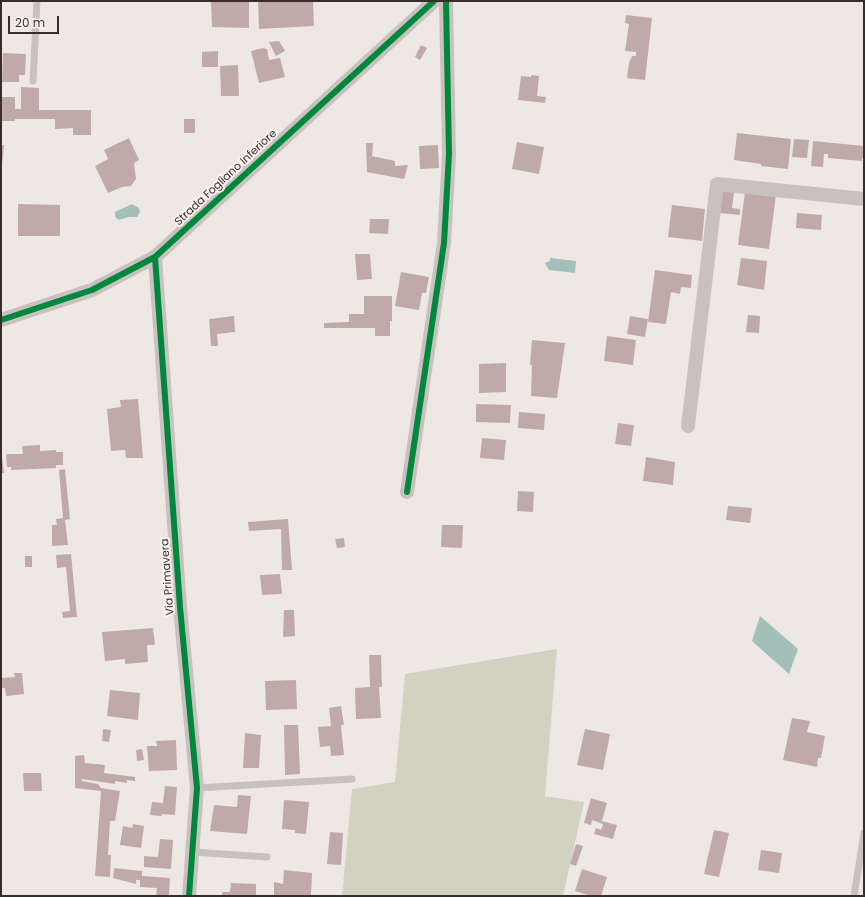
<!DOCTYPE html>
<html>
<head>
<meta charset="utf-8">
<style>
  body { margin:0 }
  #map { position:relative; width:865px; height:897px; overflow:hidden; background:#eee8e5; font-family:Poppins,sans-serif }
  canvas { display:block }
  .frame { position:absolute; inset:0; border:2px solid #392d2b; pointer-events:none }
  .scale { position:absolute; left:8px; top:16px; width:51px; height:18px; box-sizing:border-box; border:2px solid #392d2b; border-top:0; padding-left:5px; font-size:12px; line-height:14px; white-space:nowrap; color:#392d2b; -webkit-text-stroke:3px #faf2ee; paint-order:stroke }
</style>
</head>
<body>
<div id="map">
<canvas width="865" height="897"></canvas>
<div class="frame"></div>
<div class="scale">20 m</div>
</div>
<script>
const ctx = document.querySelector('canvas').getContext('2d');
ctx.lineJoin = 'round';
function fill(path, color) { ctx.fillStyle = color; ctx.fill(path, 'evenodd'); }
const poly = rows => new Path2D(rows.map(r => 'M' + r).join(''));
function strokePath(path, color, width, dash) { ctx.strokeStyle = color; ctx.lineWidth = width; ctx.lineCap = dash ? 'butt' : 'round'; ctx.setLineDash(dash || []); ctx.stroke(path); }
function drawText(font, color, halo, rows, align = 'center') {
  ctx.font = font + ' Poppins,sans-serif'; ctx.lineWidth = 4; ctx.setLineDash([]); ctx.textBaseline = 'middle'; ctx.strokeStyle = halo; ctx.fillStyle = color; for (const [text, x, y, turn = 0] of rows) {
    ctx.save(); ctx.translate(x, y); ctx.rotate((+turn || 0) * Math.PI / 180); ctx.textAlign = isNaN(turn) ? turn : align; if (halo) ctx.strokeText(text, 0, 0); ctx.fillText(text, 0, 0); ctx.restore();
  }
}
const green = poly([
  [557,649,545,796,584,802,563,896,342,896,352,789,395,782,405,674]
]);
const water = poly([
  [132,204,139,208,140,212,137,217,128,217,119,220,115,217,115,212],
  [550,258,576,261,575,273,549,270,545,263,550,261],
  [760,616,798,649,789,674,752,641]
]);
const building = poly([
  [211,1,249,1,249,28,212,27],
  [258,1,313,1,314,26,259,29],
  [626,15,652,18,645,80,627,78,629,63,632,56,636,56,636,52,625,51,629,24,625,23],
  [279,41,285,51,276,56,269,42],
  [421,45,427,48,420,60,415,57],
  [263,48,267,49,269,60,280,58,285,77,259,83,251,51],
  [218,51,218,67,202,67,202,52],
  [3,53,26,54,25,75,19,75,19,82,2,82],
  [238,65,239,96,221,96,220,66],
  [531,75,539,76,537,96,546,97,545,103,518,100,521,76,531,77],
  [21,87,39,88,39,110,91,110,91,135,73,135,73,128,55,129,55,119,15,119,15,121,1,121,1,97,15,97,15,109,21,109],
  [184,119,195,119,195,133,184,133],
  [737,133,791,139,788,169,761,166,761,164,734,160],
  [129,138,139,160,134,163,136,179,131,186,122,187,108,193,95,166,108,159,104,150],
  [794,139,809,140,807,158,792,157],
  [813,141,864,146,864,158,862,158,862,161,828,158,828,154,824,154,823,167,811,166],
  [517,142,544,147,539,174,512,169],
  [366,143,373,143,372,156,395,161,395,166,408,165,404,179,367,172],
  [1,145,4,145,2,165,1,165],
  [438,145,439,168,420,169,419,146],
  [721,191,734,192,732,208,740,209,740,215,719,213],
  [745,192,776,195,769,249,738,245],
  [18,204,60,205,60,236,18,236],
  [672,205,705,209,702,241,668,237],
  [797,213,822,215,821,230,796,228],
  [370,219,389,219,388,234,369,233],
  [355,254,370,254,372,279,357,280],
  [741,258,767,261,764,290,737,285],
  [655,270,692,275,691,288,681,287,680,294,671,292,666,324,648,322],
  [401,272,429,277,426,293,422,293,419,310,395,306],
  [364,296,392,296,392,321,390,321,390,336,375,336,375,328,324,328,324,323,349,322,349,314,364,314],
  [748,315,760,316,759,333,746,332],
  [234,316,235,332,217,334,218,346,211,346,209,319],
  [630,316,648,319,645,337,627,334],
  [607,336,636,340,633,365,604,361],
  [532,340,565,343,557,398,531,396,532,365,530,365],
  [506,363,506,392,479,393,479,364],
  [138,399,143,458,126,458,125,450,111,451,107,409,121,407,120,400],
  [476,404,511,405,510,423,476,422],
  [519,412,545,414,544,430,518,428],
  [618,423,634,425,631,446,615,444],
  [482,438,506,440,504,460,480,458],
  [40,445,40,451,56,450,56,452,63,452,63,465,56,465,56,468,11,470,11,467,7,467,6,454,23,454,22,446],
  [1,450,4,473,1,473],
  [646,457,675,462,673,485,643,481],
  [65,469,70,519,65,520,68,545,52,546,52,525,57,525,56,519,63,518,59,470],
  [518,491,534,492,533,512,517,511],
  [728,506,752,508,750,523,726,520],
  [288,519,292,570,282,570,281,529,249,531,248,522],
  [442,525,463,525,462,548,441,547],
  [344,538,345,547,337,548,335,539],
  [71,554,77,617,63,618,62,612,70,611,66,567,57,568,56,555],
  [25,556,32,556,32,567,25,567],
  [280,574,282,594,262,595,260,575],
  [284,610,294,610,295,636,283,637],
  [153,628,155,645,147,645,148,662,125,664,125,659,105,661,102,632],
  [369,655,381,655,382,687,379,687,381,718,356,719,355,688,370,687],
  [14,673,22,673,24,694,6,696,5,688,2,688,2,678,15,677],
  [296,680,297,709,266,710,265,681],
  [110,690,140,693,138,720,107,716],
  [341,706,344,725,341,725,344,755,331,756,330,746,320,747,318,727,331,726,329,708],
  [792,718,810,721,807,732,825,736,821,758,818,758,817,767,783,760],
  [284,725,298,725,300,774,285,775],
  [103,729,111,730,109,742,102,741],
  [585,729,610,734,603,770,577,765],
  [245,733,261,735,259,768,243,768],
  [176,740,177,770,149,771,147,746,157,746,156,741],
  [142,749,144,760,137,761,136,750],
  [84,755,85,763,105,765,104,773,135,777,135,781,127,780,127,783,115,781,115,784,82,779,82,781,98,784,101,788,120,791,115,821,110,821,108,855,111,855,110,877,95,876,101,791,75,788,75,756],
  [23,773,41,773,42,791,24,791],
  [165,786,177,787,175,815,162,814,162,816,150,815,152,802,163,803],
  [238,795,251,796,247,834,210,831,214,805,237,807],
  [591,798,607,803,602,821,617,825,613,839,594,834,596,828,601,830,603,824,592,820,591,825,584,823],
  [284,800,309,802,306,834,295,833,295,830,282,829],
  [133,824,144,826,141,848,120,845,123,826,132,828],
  [714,830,729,833,719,877,704,874],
  [330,832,343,833,341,865,327,864],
  [160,839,173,840,171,869,144,867,144,856,158,857],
  [576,844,583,846,576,866,570,864],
  [761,850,782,853,779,873,758,870],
  [114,868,142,871,142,876,170,878,169,896,156,896,157,888,140,887,140,880,136,880,136,884,113,878],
  [582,869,607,877,601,896,591,896,575,891],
  [284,870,312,873,311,896,274,896,274,882,283,884],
  [231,883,256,884,256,896,222,896,222,892,230,892]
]);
const service = poly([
  [33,81,37,1],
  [197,788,352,779],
  [192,852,267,857],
  [854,896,864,833]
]);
const minor = poly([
  [155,257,180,607,197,788,189,896],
  [1,320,92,290,155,257,434,1],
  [688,426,717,184,864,199],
  [407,492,444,243,449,154,446,1]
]);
const cycleway = poly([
  [155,257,180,607,197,788,189,896],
  [1,320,92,290,155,257,434,1],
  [407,492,444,243,449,154,446,1]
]);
const streetNames = [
  ["Strada Fogliano Inferiore",226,178,-43],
  ["Via Primavera",168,577,-94]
];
fill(green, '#d2d2c0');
fill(water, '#a2bfba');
fill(building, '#c0aaa8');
strokePath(service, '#c8c1be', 7);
strokePath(minor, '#c8c1be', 14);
strokePath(cycleway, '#00873e', 6);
drawText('11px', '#392d2b', '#faf2ee', streetNames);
</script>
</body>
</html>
